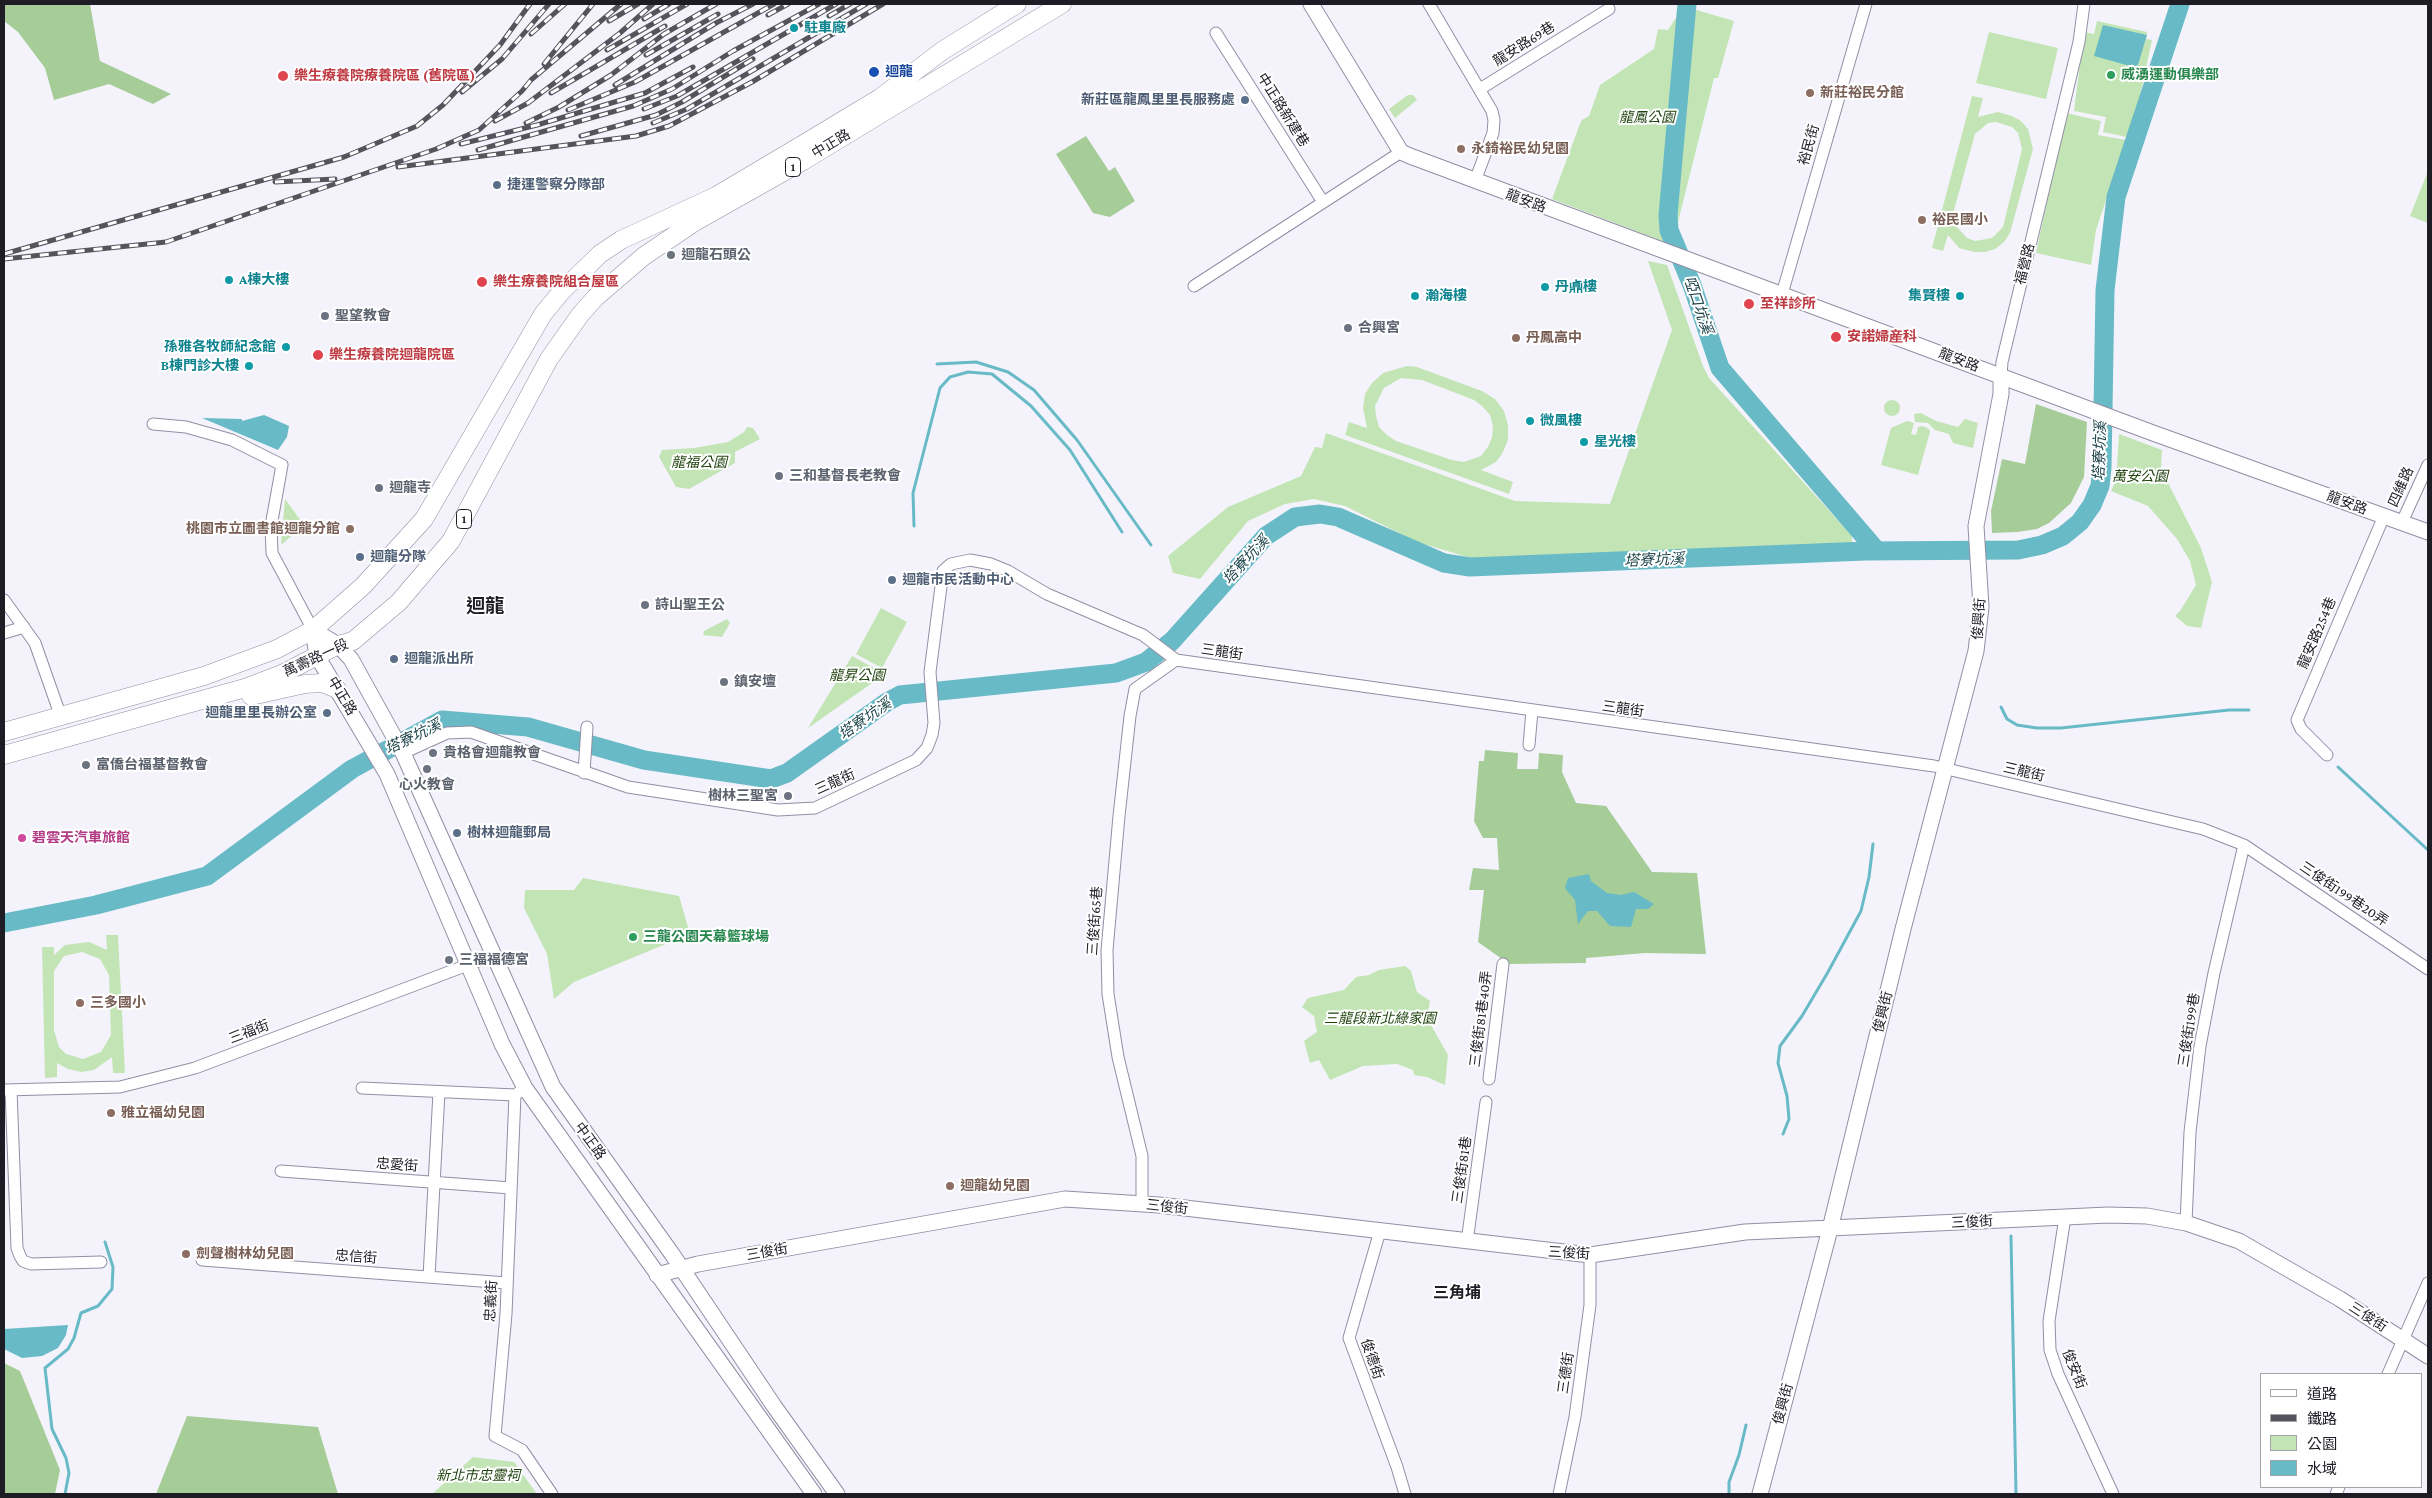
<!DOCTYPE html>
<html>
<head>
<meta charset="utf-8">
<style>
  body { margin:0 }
  #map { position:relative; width:2432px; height:1498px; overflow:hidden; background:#f4f3fc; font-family:"Crimson Pro","Noto Sans TC",serif }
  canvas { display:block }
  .frame { position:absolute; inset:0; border:5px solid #1e1d26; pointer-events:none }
  .legend { position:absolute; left:2260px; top:1373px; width:162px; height:115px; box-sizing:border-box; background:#fff; border:1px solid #a5a5a8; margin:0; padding:6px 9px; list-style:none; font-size:15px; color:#1e1d26 }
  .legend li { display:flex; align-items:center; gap:10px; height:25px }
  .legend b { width:25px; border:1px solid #a5a5a8 }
</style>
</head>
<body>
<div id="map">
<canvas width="2432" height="1498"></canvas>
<div class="frame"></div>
<ul class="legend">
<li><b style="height:6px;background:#fff"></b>道路</li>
<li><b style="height:6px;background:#55545d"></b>鐵路</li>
<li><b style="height:14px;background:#c3e5b5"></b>公園</li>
<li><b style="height:14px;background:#68bac6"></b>水域</li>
</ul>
</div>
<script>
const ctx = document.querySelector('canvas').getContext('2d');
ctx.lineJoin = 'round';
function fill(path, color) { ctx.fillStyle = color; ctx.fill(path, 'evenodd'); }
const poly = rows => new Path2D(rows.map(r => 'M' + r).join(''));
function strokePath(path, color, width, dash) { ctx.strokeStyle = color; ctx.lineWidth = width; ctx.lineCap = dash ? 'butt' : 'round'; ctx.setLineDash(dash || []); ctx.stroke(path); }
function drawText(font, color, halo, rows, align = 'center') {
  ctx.font = font + ' "Crimson Pro","Noto Sans TC",serif'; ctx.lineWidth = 4; ctx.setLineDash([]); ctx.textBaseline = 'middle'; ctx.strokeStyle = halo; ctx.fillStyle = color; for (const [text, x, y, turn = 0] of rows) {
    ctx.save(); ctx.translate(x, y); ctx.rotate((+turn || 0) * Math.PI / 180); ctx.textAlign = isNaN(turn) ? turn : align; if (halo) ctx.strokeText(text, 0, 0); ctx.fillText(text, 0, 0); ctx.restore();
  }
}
const green = poly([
  [1690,8,1734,21,1718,78,1714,78,1677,226,1673,219,1677,170,1666,169,1661,222,1665,242,1552,199,1580,124,1582,120,1589,116,1600,85,1654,49,1658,29,1668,30,1675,19],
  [2097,21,2147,32,2146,39,2152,40,2131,138,2103,132,2106,117,2074,111,2084,32,2094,34],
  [1989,32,2058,48,2046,99,1976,83],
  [1408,95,1413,95,1417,100,1395,118,1389,109],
  [1972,96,1983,98,1978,117,1998,112,2012,116,2021,121,2028,129,2033,149,2010,233,2004,242,1995,249,1985,252,1974,252,1959,248,1948,235,1943,251,1932,248],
  [1996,122,2012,127,2018,133,2022,149,2003,227,1992,238,1975,241,1967,238,1956,226,1954,210,1975,134,1988,123],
  [2066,113,2101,121,2098,135,2126,140,2096,230,2091,265,2036,253],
  [2428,171,2428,223,2410,216],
  [1648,261,1667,265,1703,366,1709,378,1852,536,1852,544,1843,547,1481,561,1417,542,1345,506,1314,499,1285,504,1248,521,1200,579,1173,573,1168,556,1228,507,1301,476,1315,447,1322,448,1326,433,1515,501,1610,504,1672,330],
  [1407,366,1417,367,1482,391,1495,399,1504,411,1508,425,1508,440,1502,454,1496,462,1481,470,1513,482,1509,494,1345,435,1349,422,1367,428,1363,408,1365,394,1372,383,1383,373],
  [1401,378,1422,380,1474,400,1482,406,1490,415,1493,426,1492,437,1488,447,1481,456,1464,462,1452,460,1396,441,1387,435,1379,427,1376,416,1375,406,1384,388],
  '1884 408a8 8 0 1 1 16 0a8 8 0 1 1-16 0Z',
  [1921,413,1936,421,1958,427,1965,419,1978,423,1973,448,1953,443,1949,434,1935,430,1928,423,1915,422,1914,414],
  [1907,421,1914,423,1911,434,1916,435,1918,427,1923,426,1929,429,1930,432,1918,475,1881,465,1891,428],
  [747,427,753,428,760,439,735,452,735,463,689,489,676,487,659,457,662,450,694,448,728,442,744,432],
  [2119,434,2162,450,2161,469,2201,548,2212,582,2201,628,2187,626,2175,616,2180,611,2196,585,2190,561,2177,539,2148,506,2111,491,2116,480],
  [285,499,304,525,281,545],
  [881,608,907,622,882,668,856,654],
  [727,619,730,623,722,637,703,635,704,631],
  [852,656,885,674,808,728,849,661],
  [583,878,679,896,690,934,574,982,554,999,547,954,524,908,525,890,574,890],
  [106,935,118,935,125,1073,113,1073,112,1057,94,1070,81,1072,68,1069,57,1063,57,1077,45,1078,42,947,54,947,54,955,65,945,89,942,107,950],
  [82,952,100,959,109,975,111,1035,101,1052,83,1059,66,1054,59,1047,54,1030,54,971,64,956],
  [1405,966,1411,971,1417,992,1430,1001,1427,1018,1448,1055,1445,1085,1427,1077,1414,1075,1413,1070,1397,1064,1363,1066,1330,1080,1319,1060,1310,1063,1304,1041,1317,1032,1314,1016,1302,1007,1308,998,1344,990,1356,977,1369,975,1379,970],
  [473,1457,514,1462,537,1494,432,1494]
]);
const forest = poly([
  [4,4,90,4,100,61,171,94,153,104,109,84,54,100,45,68,18,32,4,21],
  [1086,136,1109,171,1115,167,1135,201,1110,217,1093,213,1056,154],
  [2036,404,2087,422,2084,477,2071,503,2049,523,2037,529,2017,532,1992,533,1991,511,2002,459,2025,464],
  [1485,750,1518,753,1517,769,1538,769,1539,753,1563,755,1562,772,1576,803,1606,806,1652,872,1697,873,1706,954,1645,953,1586,958,1586,963,1509,964,1478,942,1484,890,1469,890,1473,868,1499,870,1497,838,1483,838,1474,821,1479,761,1484,761],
  [4,1363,20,1371,60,1470,55,1494,4,1494],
  [187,1416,318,1427,338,1494,156,1494]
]);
const water = poly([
  [2103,25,2147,35,2137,68,2094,56],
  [264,415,289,426,287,437,278,450,202,418,242,419,242,421],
  [1589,874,1591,881,1607,893,1621,895,1634,892,1654,904,1648,909,1636,909,1631,927,1610,926,1597,911,1588,911,1578,924,1575,900,1565,888,1568,878],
  [68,1325,66,1335,58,1348,42,1356,22,1358,4,1349,4,1329]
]);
const stream = poly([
  [937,364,976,362,1008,372,1034,390,1077,440,1151,545],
  [914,526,913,493,940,388,950,377,968,372,992,374,1031,406,1070,450,1122,532],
  [2001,707,2007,719,2017,725,2037,728,2061,728,2229,710,2249,710],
  [2338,767,2428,850],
  [1783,1134,1789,1119,1787,1096,1778,1063,1780,1046,1802,1016,1828,972,1861,911,1869,877,1873,844],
  [2011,1236,2016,1494],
  [65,1494,69,1473,66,1458,52,1429,45,1368,68,1349,74,1338,81,1313,98,1306,112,1289,113,1267,105,1242],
  [1729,1494,1729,1482,1739,1455,1746,1425]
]);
const river = poly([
  [1687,4,1668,215,1669,230,1692,285,1720,368,1877,551],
  [4,923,96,905,207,876,352,769,442,720,528,727,644,760,771,779,787,773,887,702,900,695,1116,673,1146,662,1172,641,1266,536,1295,517,1320,514,1338,517,1444,563,1470,567,1865,551,2018,550,2042,545,2063,536,2080,522,2092,505,2100,486,2102,468,2105,290,2116,197,2180,4]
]);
const street = poly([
  [1429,4,1492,111,1494,120,1493,133,1475,181],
  [1216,33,1323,202],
  [1480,89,1609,9],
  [1194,286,1401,152],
  [1782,294,1866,4],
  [2001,376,2002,362,2079,42,2084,4],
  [153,424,186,427,232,440,282,465,271,526,272,553,313,630],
  [2402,522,2428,465],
  [4,600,35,643,61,717],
  [4,633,24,627],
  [1529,745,1532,711],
  [403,753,447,733,471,732,628,787,778,810,815,808,916,760,927,748,932,735,934,723,930,672,943,571,951,564,970,560,991,564,1008,571,1047,594,1143,635,1176,660,1934,766,2203,829,2244,845,2428,969],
  [2327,755,2301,729,2297,720,2384,516],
  [584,773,587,727],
  [1489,1079,1503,964],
  [362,1088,515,1095],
  [525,1088,515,1095,506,1314,495,1436,522,1450,552,1494],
  [4,1090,120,1087,195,1068,494,955],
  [11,1090,17,1248,20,1256,23,1261,31,1264,101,1262],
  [281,1171,511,1188],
  [1142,1204,1142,1156,1118,1057,1108,994,1107,950,1119,816,1130,716,1135,689,1176,660],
  [2065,1217,2049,1321,2050,1350,2058,1374,2113,1494],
  [2186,1223,2190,1132,2200,1046,2214,973,2244,845],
  [1380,1231,1349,1338,1397,1467,1405,1494],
  [1467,1242,1486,1102],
  [202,1260,507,1283],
  [429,1277,439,1092],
  [2388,1374,2428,1283],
  [1559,1494,1575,1417,1590,1305,1590,1255],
  [2336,1494,2339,1487]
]);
const secondary = poly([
  [1311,4,1401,152,1410,156,2153,433,2428,532],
  [313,630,338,645,351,659,403,753,553,1087,672,1254,774,1406,837,1494],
  [313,630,317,656,387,774,502,1044,525,1088,814,1494],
  [657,1275,698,1264,1065,1199,1159,1205,1590,1255,1745,1232,2108,1215,2147,1216,2186,1223,2239,1241,2340,1299,2428,1356],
  [1760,1494,1830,1229,1903,929,1976,651,1981,607,1976,526,2001,394,2001,376]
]);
const primary = poly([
  [251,696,305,684,322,683,337,689],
  [4,732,204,676,277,649,313,630,363,586,424,519,543,314,562,291,600,254,621,240,716,196,802,145,880,98,942,51,1017,4],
  [4,755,245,688,282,674,338,645,353,641,399,602,451,541,549,359,580,315,595,298,644,256,693,223,803,161,1062,4]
]);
const rail = poly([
  [768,15,788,4],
  [829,16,850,4],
  [644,19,669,4],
  [609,21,638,4],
  [531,34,565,4],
  [607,50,687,4],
  [646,55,718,14],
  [544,64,593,4],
  [615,85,716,23,753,4],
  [462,92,502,59,549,4],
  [551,93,665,26],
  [644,109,677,96,836,4],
  [568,110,635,82,774,4],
  [495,121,528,103,620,33,653,4],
  [526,123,559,107,611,75,664,34,716,4],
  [653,123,687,109,866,4],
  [581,136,656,115,682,102,753,59],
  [461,144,537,125,645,93,693,67],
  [478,150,633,106,672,89,733,51,819,4],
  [398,167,636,136,669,126,752,82,883,4],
  [275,182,335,179],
  [4,254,344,157,417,126,443,105,500,45,530,4],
  [4,259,166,242,436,149,479,130,522,91,531,80,621,4]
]);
const markers = [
  [794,28,5,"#0f9aa8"],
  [874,72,6,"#1a4fb4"],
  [2111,75,5,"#2e9e5b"],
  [283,76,6,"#e0444e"],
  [1810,93,5,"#8d6e63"],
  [1245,100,5,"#5c6f8a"],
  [1461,149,5,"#8d6e63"],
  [497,185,5,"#5c6f8a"],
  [1922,220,5,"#8d6e63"],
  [671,255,5,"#6b7280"],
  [229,280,5,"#0f9aa8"],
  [482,282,6,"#e0444e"],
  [1545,287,5,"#0f9aa8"],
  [1415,296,5,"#0f9aa8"],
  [1960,296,5,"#0f9aa8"],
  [1749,304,6,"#e0444e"],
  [325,316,5,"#6b7280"],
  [1348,328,5,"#6b7280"],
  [1836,337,6,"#e0444e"],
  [1516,338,5,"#8d6e63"],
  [286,347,5,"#0f9aa8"],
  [318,355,6,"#e0444e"],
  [249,366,5,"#0f9aa8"],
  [1530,421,5,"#0f9aa8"],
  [1584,442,5,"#0f9aa8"],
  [779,476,5,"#6b7280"],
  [379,488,5,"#6b7280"],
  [350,529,5,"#8d6e63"],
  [360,557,5,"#5c6f8a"],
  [892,580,5,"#5c6f8a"],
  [645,605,5,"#6b7280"],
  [394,659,5,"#5c6f8a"],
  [724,682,5,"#6b7280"],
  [327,713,5,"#5c6f8a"],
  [433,753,5,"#6b7280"],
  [86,765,5,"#6b7280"],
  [427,769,5,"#6b7280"],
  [788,796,5,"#6b7280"],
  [457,833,5,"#5c6f8a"],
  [22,838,5,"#d1479c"],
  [633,937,5,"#2e9e5b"],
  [449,960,5,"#6b7280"],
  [80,1003,5,"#8d6e63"],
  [111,1113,5,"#8d6e63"],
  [950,1186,5,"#8d6e63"],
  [186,1254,5,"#8d6e63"]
];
const shields = [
  [793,167,15],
  [464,519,15]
];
const shieldNames = [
  ["1",793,167],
  ["1",464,519]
];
const cultureNames = [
  ["駐車廠",804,28],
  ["A棟大樓",239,280],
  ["丹鼑樓",1555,287],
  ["瀚海樓",1425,296],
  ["集賢樓",1950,296,"right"],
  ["孫雅各牧師紀念館",276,347,"right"],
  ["B棟門診大樓",239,366,"right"],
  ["微風樓",1540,421],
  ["星光樓",1594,442]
];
const streetNames = [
  ["龍安路69巷",1524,44,-32],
  ["中正路新建巷",1283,110,58],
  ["中正路",831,144,-31],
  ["裕民街",1809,145,-74],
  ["龍安路",1526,201,20],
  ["福營路",2025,264,-76],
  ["龍安路",1959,360,21],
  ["四維路",2401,487,-66],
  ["龍安路",2347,503,20],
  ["俊興街",1979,619,-86],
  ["龍安路254巷",2317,633,-67],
  ["三龍街",1222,652,8],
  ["萬壽路一段",316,658,-25],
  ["中正路",342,696,59],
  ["三龍街",1623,709,8],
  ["三龍街",2024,772,13],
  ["三龍街",835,782,-24],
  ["三俊街199巷20弄",2344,894,34],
  ["三俊街65巷",1095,921,-86],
  ["俊興街",1883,1012,-76],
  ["三俊街81巷40弄",1481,1019,-83],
  ["三俊街199巷",2189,1030,-81],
  ["三福街",249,1032,-21],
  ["中正路",590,1141,54],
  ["忠愛街",397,1165,4],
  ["三俊街81巷",1462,1170,-82],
  ["三俊街",1167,1207,6],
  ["三俊街",1972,1222,-3],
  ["三俊街",767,1252,-10],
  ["三俊街",1569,1253,3],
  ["忠信街",356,1257,4],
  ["忠義街",491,1301,-87],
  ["三俊街",2368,1317,33],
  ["俊德街",1372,1359,71],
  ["俊安街",2074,1369,68],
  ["三德街",1566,1373,-82],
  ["俊興街",1783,1404,-75]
];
const transitNames = [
  ["迴龍",885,72]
];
const leisureNames = [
  ["威湧運動俱樂部",2121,75],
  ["三龍公園天幕籃球場",643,937]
];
const healthNames = [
  ["樂生療養院療養院區 (舊院區)",294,76],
  ["樂生療養院組合屋區",493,282],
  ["至祥診所",1760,304],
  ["安諾婦産科",1847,337],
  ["樂生療養院迴龍院區",329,355]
];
const educationNames = [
  ["新莊裕民分館",1820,93],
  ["永錡裕民幼兒園",1471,149],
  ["裕民國小",1932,220],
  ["丹鳳高中",1526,338],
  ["桃園市立圖書館迴龍分館",340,529,"right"],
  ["三多國小",90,1003],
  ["雅立福幼兒園",121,1113],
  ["迴龍幼兒園",960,1186],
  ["劍聲樹林幼兒園",196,1254]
];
const serviceNames = [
  ["新莊區龍鳳里里長服務處",1235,100,"right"],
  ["捷運警察分隊部",507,185],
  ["迴龍分隊",370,557],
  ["迴龍市民活動中心",902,580],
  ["迴龍派出所",404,659],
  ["迴龍里里長辦公室",317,713,"right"],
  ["樹林迴龍郵局",467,833]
];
const parkNames = [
  ["龍鳳公園",1647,118],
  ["龍福公園",699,463],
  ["萬安公園",2140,477],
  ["龍昇公園",857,676],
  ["三龍段新北綠家園",1380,1019],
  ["新北市忠靈祠",478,1476]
];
const worshipNames = [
  ["迴龍石頭公",681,255],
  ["聖望教會",335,316],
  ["合興宮",1358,328],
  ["三和基督長老教會",789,476],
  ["迴龍寺",389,488],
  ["詩山聖王公",655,605],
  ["鎮安壇",734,682],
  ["貴格會迴龍教會",443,753],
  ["富僑台福基督教會",96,765],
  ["心火教會",427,785,"center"],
  ["樹林三聖宮",778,796,"right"],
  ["三福福德宮",459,960]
];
const hotelNames = [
  ["碧雲天汽車旅館",32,838]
];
const waterNames = [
  ["啞口坑溪",1698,305,71],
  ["塔寮坑溪",2100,451,-88],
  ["塔寮坑溪",1246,560,-47],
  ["塔寮坑溪",1654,560,-2],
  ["塔寮坑溪",865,719,-35],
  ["塔寮坑溪",413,737,-26]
];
const quarterNames = [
  ["三角埔",1457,1293]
];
const districtNames = [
  ["迴龍",485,606]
];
fill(green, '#c3e5b5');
fill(forest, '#a6cc98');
fill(water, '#68bac6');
strokePath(stream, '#68bac6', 3);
strokePath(river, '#68bac6', 19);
strokePath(street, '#928ea4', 13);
strokePath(secondary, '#928ea4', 17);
strokePath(primary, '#928ea4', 19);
strokePath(street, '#fff', 11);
strokePath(secondary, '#fff', 15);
strokePath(primary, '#fff', 18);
strokePath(rail, '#55545d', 5);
strokePath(rail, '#fff', 3, [9]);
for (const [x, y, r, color] of markers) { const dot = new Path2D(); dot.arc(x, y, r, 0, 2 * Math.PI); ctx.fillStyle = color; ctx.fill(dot); strokePath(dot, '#fff', 2); }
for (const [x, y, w] of shields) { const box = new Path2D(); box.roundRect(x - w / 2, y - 9.5, w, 19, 4); ctx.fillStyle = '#fff'; ctx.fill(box); strokePath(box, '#1e1d26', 1); }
drawText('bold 12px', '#1e1d26', null, shieldNames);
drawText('bold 14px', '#0d838f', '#fff', cultureNames, 'left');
drawText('14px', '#1e1d26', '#fff', streetNames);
drawText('bold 14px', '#164399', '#fff', transitNames, 'left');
drawText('bold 14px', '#27864d', '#fff', leisureNames, 'left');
drawText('bold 14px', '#be3a42', '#fff', healthNames, 'left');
drawText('bold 14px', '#785e54', '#fff', educationNames, 'left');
drawText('bold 14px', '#4e5e75', '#fff', serviceNames, 'left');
drawText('italic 14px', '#20440f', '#fff', parkNames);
drawText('bold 14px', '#5b616d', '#fff', worshipNames, 'left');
drawText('bold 14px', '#b23c85', '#fff', hotelNames, 'left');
drawText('italic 15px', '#1d444a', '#fff', waterNames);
drawText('bold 16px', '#1e1d26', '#fff', quarterNames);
drawText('bold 19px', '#1e1d26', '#fff', districtNames);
</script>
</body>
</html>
